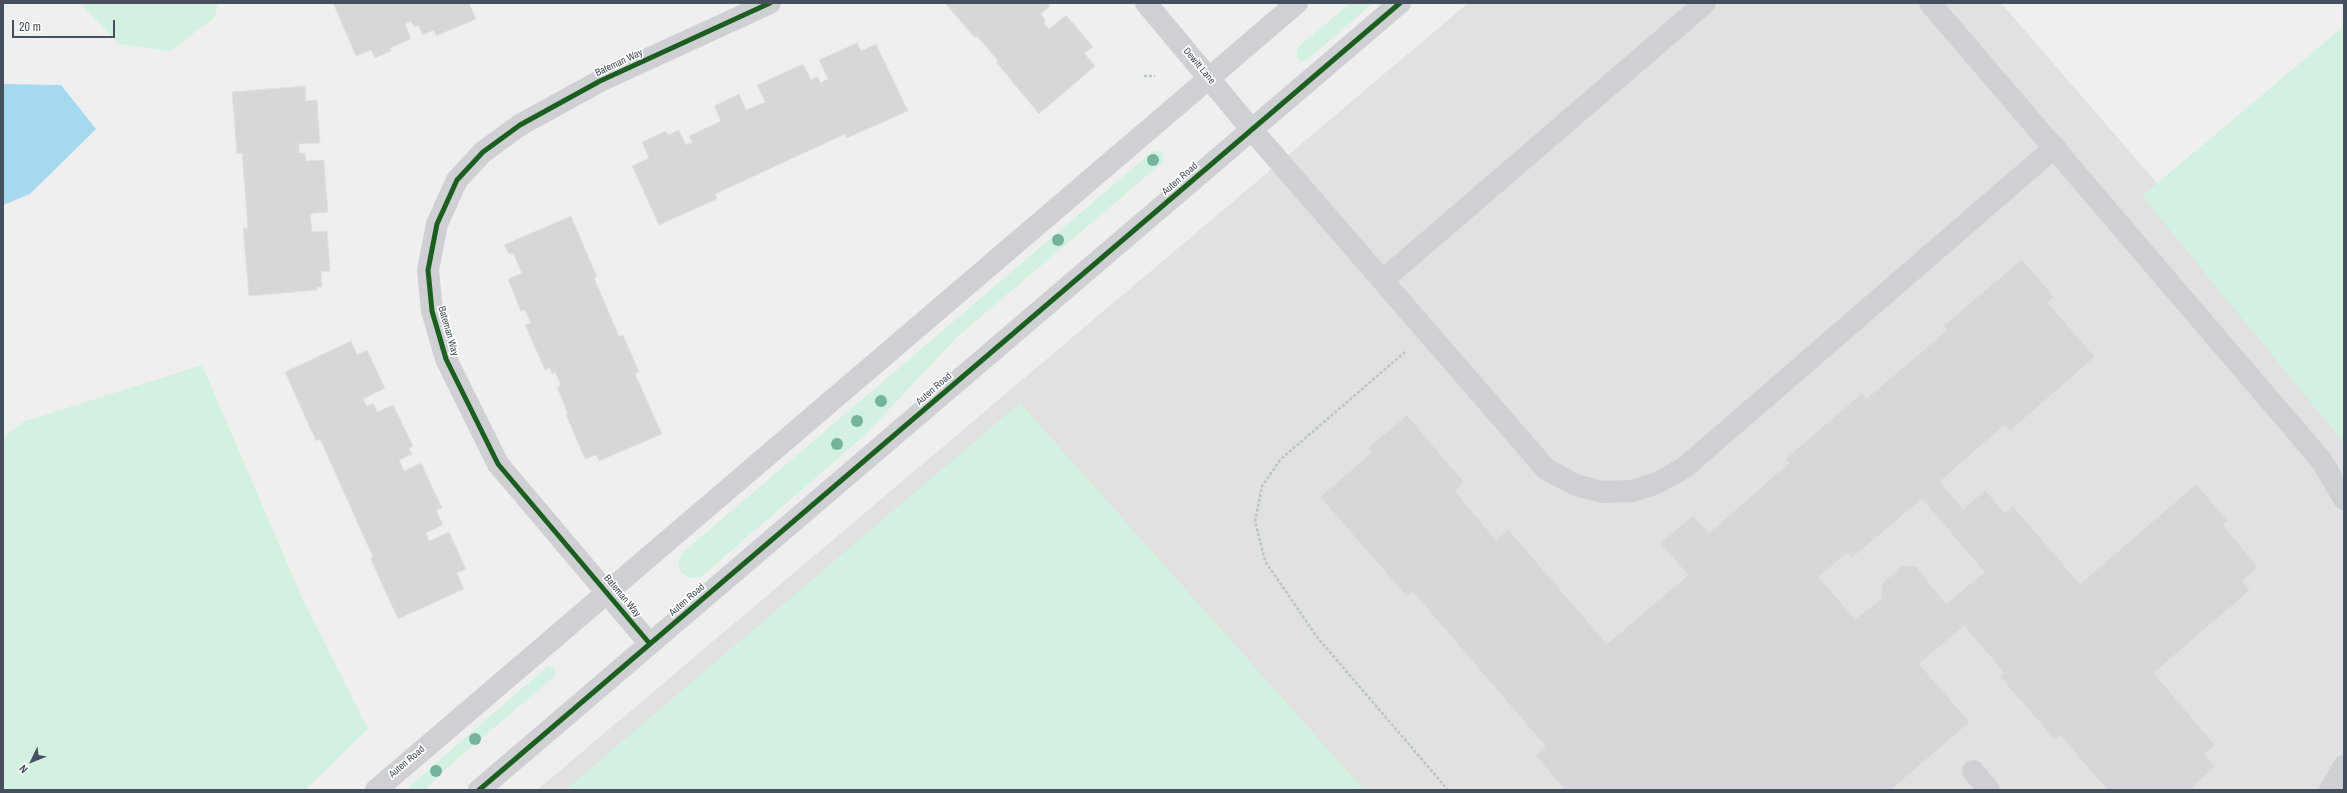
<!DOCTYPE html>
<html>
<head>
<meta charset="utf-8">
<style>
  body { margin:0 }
  #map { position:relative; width:2347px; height:793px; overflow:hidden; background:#f0efef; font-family:"Archivo Narrow",sans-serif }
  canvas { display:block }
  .frame { position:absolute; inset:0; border:4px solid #454f5d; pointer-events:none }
  .north { position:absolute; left:12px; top:741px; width:40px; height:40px; -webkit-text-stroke:3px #fff; paint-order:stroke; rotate:227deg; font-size:11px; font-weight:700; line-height:16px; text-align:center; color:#454f5d }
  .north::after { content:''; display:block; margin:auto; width:14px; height:18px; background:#454f5d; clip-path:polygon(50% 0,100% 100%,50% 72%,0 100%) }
  .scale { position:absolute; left:12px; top:20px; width:103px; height:18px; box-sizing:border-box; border:2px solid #454f5d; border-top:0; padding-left:5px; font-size:12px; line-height:14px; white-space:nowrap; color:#454f5d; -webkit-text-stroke:3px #fff; paint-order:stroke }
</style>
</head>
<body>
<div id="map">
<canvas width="2347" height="793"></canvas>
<div class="frame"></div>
<div class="north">N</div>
<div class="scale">20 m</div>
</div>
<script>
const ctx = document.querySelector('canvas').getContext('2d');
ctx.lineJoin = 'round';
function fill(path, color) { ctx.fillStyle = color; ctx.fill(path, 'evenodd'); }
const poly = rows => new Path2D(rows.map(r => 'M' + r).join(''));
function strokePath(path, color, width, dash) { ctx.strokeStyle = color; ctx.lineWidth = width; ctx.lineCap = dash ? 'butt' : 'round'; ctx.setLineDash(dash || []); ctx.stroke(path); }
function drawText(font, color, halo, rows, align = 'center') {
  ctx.font = font + ' "Archivo Narrow",sans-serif'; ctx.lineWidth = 3.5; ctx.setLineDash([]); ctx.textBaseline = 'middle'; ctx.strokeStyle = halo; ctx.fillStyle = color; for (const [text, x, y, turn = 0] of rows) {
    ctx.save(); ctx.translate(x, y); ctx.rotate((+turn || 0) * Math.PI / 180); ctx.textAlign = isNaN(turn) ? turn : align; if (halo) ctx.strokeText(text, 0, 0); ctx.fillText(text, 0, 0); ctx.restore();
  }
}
const education = poly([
  [1468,3,2001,3,2344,399,2344,790,537,790]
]);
const green = poly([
  [80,3,218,3,215,17,170,51,119,44],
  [1350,3,1373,3,1307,60,1301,61,1297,58,1297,48],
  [2344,26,2344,443,2142,196],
  [1157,150,1162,153,1163,162,957,337,866,434,701,577,691,578,682,573,678,564,681,554,1153,151],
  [202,365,302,598,368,729,305,790,3,790,3,438,23,422],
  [1020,403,1364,790,565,790],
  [548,666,555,669,556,675,442,772,425,790,405,790]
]);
const water = poly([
  [3,84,61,85,96,129,30,194,3,205]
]);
const building = poly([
  [333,3,469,3,476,19,436,36,434,30,423,35,418,25,414,27,411,21,405,24,411,39,390,48,391,51,375,58,371,50,356,56,333,3],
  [945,3,1048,3,1050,6,1041,14,1046,21,1044,23,1049,29,1066,15,1093,47,1084,53,1095,66,1039,114,996,62,998,61,977,36,975,38,945,3],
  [857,43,861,51,876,44,908,111,847,138,845,134,715,194,717,199,659,225,632,166,649,158,642,142,666,131,668,135,679,130,686,145,692,142,689,136,721,121,714,106,739,94,746,110,765,102,757,85,803,64,811,80,818,76,820,83,828,79,819,60,857,43],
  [305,86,306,101,317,100,320,143,299,144,299,153,305,153,306,161,324,160,328,212,310,214,312,232,327,231,330,271,321,272,322,287,317,287,317,290,249,296,243,228,248,228,242,153,237,154,232,92,305,86],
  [571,216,597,277,594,278,619,336,623,335,639,372,635,374,662,434,599,461,596,455,585,459,566,415,568,414,557,387,561,385,555,372,552,374,550,368,545,370,525,325,531,323,525,310,521,311,508,279,522,273,513,253,509,254,504,245,571,216],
  [2022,259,2054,297,2048,303,2095,357,2010,431,2005,425,1940,481,1963,509,1985,490,2005,513,2013,506,2080,584,2196,484,2228,521,2223,525,2258,567,2242,581,2250,590,2154,673,2215,745,2205,754,2215,767,2189,790,2107,790,2060,735,2055,740,2000,677,2004,673,1964,626,1919,664,1970,722,1891,790,1565,790,1536,756,1546,747,1413,592,1407,597,1320,497,1372,452,1368,448,1407,415,1464,482,1455,491,1496,540,1508,529,1607,644,1688,575,1660,543,1693,515,1709,533,1789,463,1785,459,1862,393,1867,398,1947,330,1943,326,2022,259],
  [1922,499,1984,572,1946,604,1917,567,1902,565,1882,584,1881,599,1855,619,1819,577,1847,553,1852,558,1922,499],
  [351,341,357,355,367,350,385,388,363,399,367,406,373,403,377,412,393,405,413,446,409,448,412,454,399,460,404,471,421,463,442,508,436,510,443,525,426,533,429,541,449,532,466,569,457,573,464,589,398,619,370,558,373,557,320,439,316,441,285,372,351,341]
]);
const path = poly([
  [1144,76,1155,76],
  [1405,352,1281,459,1262,486,1255,521,1265,561,1317,637,1448,790]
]);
const minor = poly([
  [1146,3,1252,130,1546,469,1576,485,1602,492,1633,491,1657,483,1684,468,2055,147],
  [1930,3,2321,460,2344,499],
  [1383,280,1705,3],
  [650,644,498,464,446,359,432,311,428,270,437,224,457,180,483,152,520,125,600,81,770,3],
  [1973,771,1989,790],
  [376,790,1297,3],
  [479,790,1400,3],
  [2330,790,2344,766]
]);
const cycleway = poly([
  [650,644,498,464,446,359,432,311,428,270,437,224,457,180,483,152,520,125,600,81,770,3],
  [479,790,1400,3]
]);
const trees = [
  [1153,160],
  [1058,240],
  [881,401],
  [857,421],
  [837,444],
  [475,739],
  [436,771]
];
const streetNames = [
  ["Bateman Way",619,63,-25],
  ["Dewitt Lane",1199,66,50],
  ["Auten Road",1180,179,-41],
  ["Bateman Way",448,331,74],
  ["Auten Road",934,389,-41],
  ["Bateman Way",622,596,50],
  ["Auten Road",687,600,-41],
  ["Auten Road",407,762,-40]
];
fill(education, '#e1e1e1');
fill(green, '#d2f1e1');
fill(water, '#a5d9f0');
fill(building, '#d7d7d9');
strokePath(building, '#e1e1e2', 1);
strokePath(path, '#b9c6c4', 2.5, [3, 2]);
strokePath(minor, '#ced0d4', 22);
strokePath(cycleway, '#1b5e20', 5);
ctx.fillStyle = '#75b49b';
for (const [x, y] of trees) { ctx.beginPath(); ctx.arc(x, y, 6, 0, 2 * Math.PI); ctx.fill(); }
drawText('10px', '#454f5d', '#fff', streetNames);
</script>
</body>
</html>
